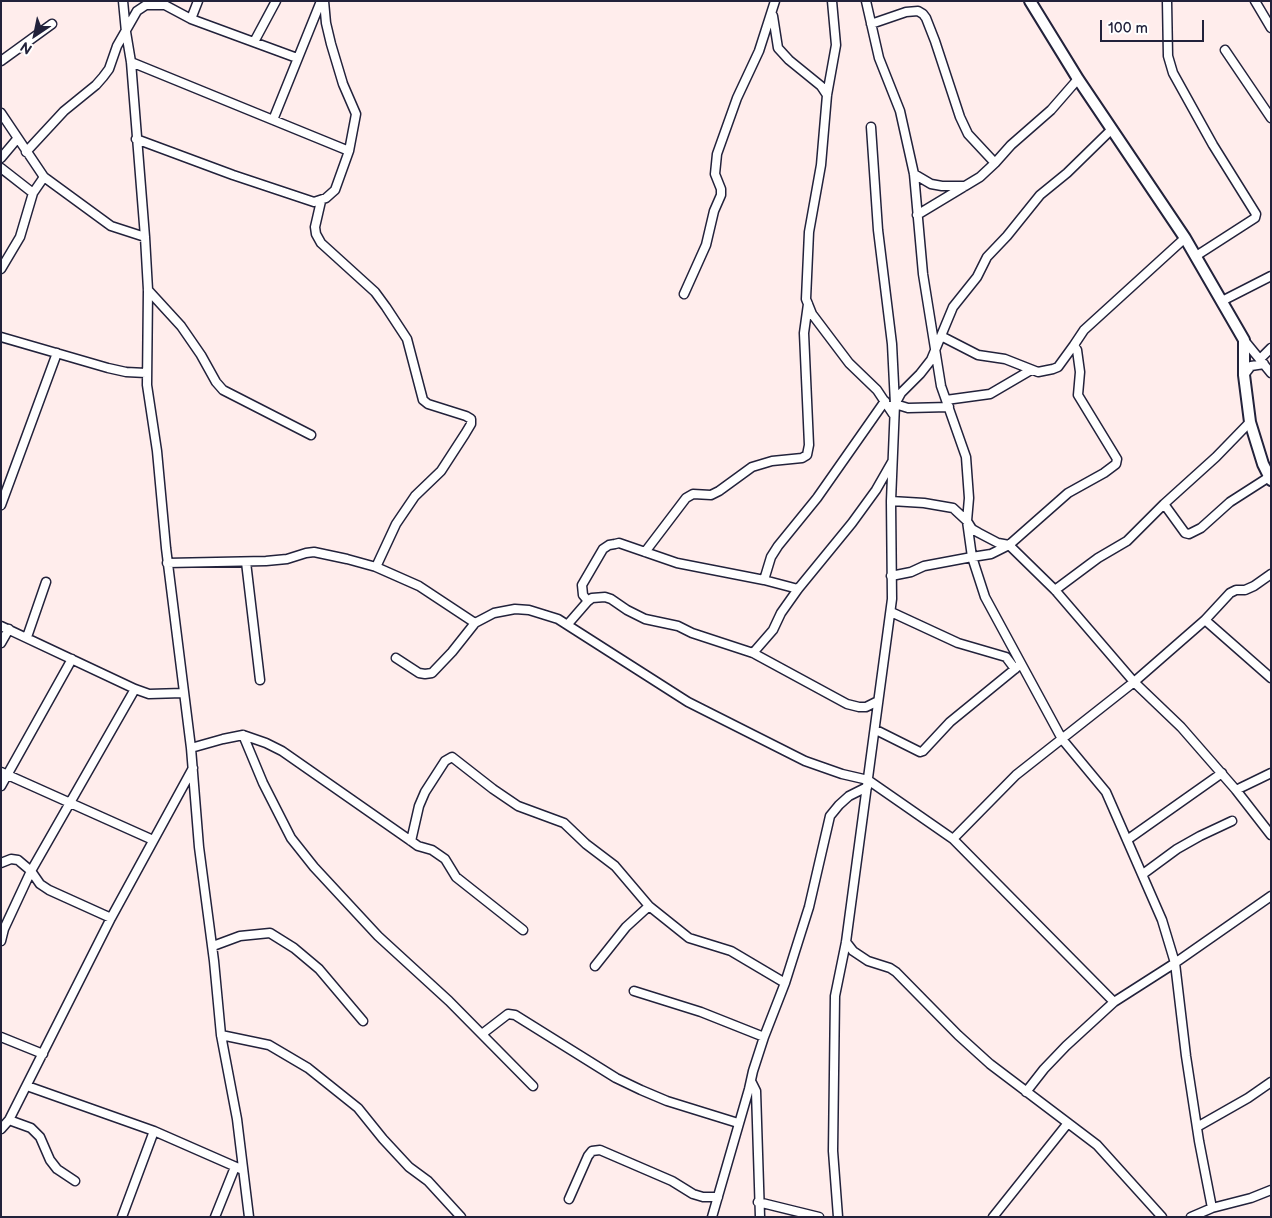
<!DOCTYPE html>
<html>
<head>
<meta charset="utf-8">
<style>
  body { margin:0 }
  #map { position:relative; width:1272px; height:1218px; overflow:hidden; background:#ffedec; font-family:"Balsamiq Sans",sans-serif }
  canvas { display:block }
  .frame { position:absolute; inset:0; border:2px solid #22223b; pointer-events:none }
  .north { position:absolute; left:10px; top:10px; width:50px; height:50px; -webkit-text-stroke:4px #fff; paint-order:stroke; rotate:214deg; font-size:14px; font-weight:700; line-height:20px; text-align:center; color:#22223b }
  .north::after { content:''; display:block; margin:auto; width:18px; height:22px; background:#22223b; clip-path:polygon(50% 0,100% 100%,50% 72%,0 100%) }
  .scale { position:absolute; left:1100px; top:20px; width:104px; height:22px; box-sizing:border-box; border:2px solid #22223b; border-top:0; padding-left:6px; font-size:15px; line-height:18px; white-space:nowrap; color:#22223b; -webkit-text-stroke:4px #fff; paint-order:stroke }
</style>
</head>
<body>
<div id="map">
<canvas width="1272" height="1218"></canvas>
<div class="frame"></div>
<div class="north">N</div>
<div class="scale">100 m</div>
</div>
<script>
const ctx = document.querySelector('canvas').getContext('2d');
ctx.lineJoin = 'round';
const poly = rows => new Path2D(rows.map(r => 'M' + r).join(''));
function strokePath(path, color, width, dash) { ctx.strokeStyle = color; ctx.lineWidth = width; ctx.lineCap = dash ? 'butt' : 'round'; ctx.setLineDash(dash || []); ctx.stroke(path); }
const street = poly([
  [123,1,126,32,131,62,145,237,148,290,147,385,157,451,166,548,191,748,199,847,214,961,221,1035,237,1119,249,1217],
  [832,1,836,45,827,95,821,165,809,232,806,299,812,314,849,363,877,390,893,414],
  [866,1,879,58,900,111,914,174,923,274,941,386,966,457,969,498,967,521,972,529,979,533,998,543,1009,545,1055,590,1134,682,1016,775,953,839],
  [1167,1,1168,56,1173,73,1213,145,1256,214,1255,218,1196,256],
  [1255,1,1271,28],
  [161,3,191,19,297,58],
  [773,16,778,48,789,60,821,86,827,95],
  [191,19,198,1],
  [871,24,906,12,918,11,923,14,926,18,935,41,960,117,968,134,995,163],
  [254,42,276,1],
  [1225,50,1271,118],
  [1,61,52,24],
  [131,62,349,151],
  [1,113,44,177,111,226,145,237],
  [273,120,321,1],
  [871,127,878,230,892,344,895,404,901,393,920,374,931,360,953,307,977,277,987,257,1007,236,1040,195,1067,173,1111,130],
  [136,139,233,175,314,202,326,198,335,190,349,151,356,114,343,84,331,44,326,23,324,1],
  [26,152,64,111,96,85,103,77,109,69,117,46,137,11,146,5,164,5],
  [1,158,17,139],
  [1,168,33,193],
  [914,174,931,184,942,186,965,186],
  [321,201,315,227,316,234,321,243,375,292,386,307,407,339,423,400,428,404,466,416,471,419,471,424,465,434,441,471,415,496,396,524,376,567],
  [917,215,980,177,995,163,1011,145,1051,110,1078,79],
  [1,269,20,237,33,193,44,177],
  [148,290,181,326,201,355,216,382,223,390,311,435],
  [684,294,706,245,714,211,721,195,721,189,715,174,717,154,737,98,759,51,775,1],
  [1222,301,1271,276],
  [941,336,978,355,1005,359,1038,372,1053,369,1058,367,1074,345],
  [1,337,108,368,126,372,146,373],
  [1244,340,1271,373],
  [1260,359,1271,348],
  [1244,375,1251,366,1264,364],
  [946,400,990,394,1031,370],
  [891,406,895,404,908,408,949,407],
  [891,501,924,503,953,508,967,521,972,557,991,554,1009,545,1068,493,1104,473,1116,464,1117,459,1078,395,1080,372,1077,350,1074,345,1084,330,1185,238],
  [1164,504,1185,533,1189,534,1201,528,1230,502,1269,477],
  [1,505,57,353],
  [645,552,686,498,693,494,711,495,719,491,752,467,772,461,802,458,807,455,809,445,804,333,808,304],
  [246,562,260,680],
  [167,563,266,561,287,559,306,553,314,552,347,559,376,567,419,586,475,623],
  [1271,574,1254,586,1245,590,1236,590,1230,593,1205,620,1134,682,1181,727,1236,790,1271,773],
  [764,580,771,557,778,546,817,498,885,401],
  [1055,590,1098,558,1127,541,1164,504,1216,457,1250,422],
  [588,601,583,595,582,585,603,549,609,545,615,544,619,543,677,563,764,580,798,589],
  [891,612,958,643,1006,657,1015,669],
  [1205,620,1271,678],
  [568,624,588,601,592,598,605,597,611,599,627,610,645,619,678,626,692,633,753,653,847,704,859,707,866,707,878,701],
  [1,626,135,689,149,694,183,693],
  [27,637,46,582],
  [1,643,9,629],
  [753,653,773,630,781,613,798,589,852,523,876,490,892,462],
  [396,658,419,673,425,674,432,673,452,652,475,623,494,613,515,609,529,610,558,619,688,702,805,761,842,774,868,780,953,839,1114,1002,1175,963,1162,920,1106,792,1062,739,985,597,972,557,924,566,911,572,891,576],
  [876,730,920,752,923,751,950,722,1021,664],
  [243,735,263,783,291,838,314,867,378,936,449,1001,533,1086],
  [191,748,223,739,243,735,266,743,282,751,411,841,418,846,432,850,445,859,456,877,523,930],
  [1,772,153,840],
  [1,786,72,659],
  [1236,790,1271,835],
  [1127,840,1222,773],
  [411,841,419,806,425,792,445,761,452,757,493,789,518,806,564,823,586,844,615,866,649,906,689,938,731,951,785,983],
  [1,863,11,859,18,860,31,871,40,884,49,890,111,918],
  [1143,874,1177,849,1200,836,1232,821],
  [1,941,4,929,31,871,135,689],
  [846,942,853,951,868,961,890,968,896,972,958,1035,990,1064,1068,1123,993,1217],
  [213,946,240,936,270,933,294,948,319,969,363,1021],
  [595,966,626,927,649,906],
  [634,991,701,1012,764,1037],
  [482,1034,508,1014,515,1015,616,1078,641,1090,667,1101,738,1123],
  [221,1035,269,1045,308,1068,358,1108,383,1139,409,1167,428,1181,461,1217],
  [1,1037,43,1054],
  [751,1081,756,1091,760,1217],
  [27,1086,154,1131,243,1170],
  [1026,1092,1044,1069,1066,1046,1114,1002],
  [9,1120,31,1128,40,1137,50,1160,57,1169,75,1181],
  [1068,1123,1097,1145,1162,1217],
  [1197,1127,1248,1098,1271,1082],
  [1,1129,9,1120,111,918,193,768],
  [569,1199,588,1156,592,1151,600,1150,672,1181,693,1194,703,1197,718,1197],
  [758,1202,819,1217],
  [1212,1208,1251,1198,1271,1190],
  [122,1217,154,1131],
  [215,1217,235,1167],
  [712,1217,749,1089,753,1071,764,1037,785,983,809,907,830,816,839,805,849,796,867,787],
  [838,1217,833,1151,835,996,846,942,892,599,891,501,895,404],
  [1191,1217,1212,1208,1199,1141,1186,1056,1175,963,1271,896]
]);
const secondary = poly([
  [1030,1,1078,79,1185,238,1244,340,1244,375,1250,422,1263,464,1271,480]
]);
strokePath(street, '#22223b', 11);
strokePath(secondary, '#22223b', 14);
strokePath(street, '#fff', 8);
strokePath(secondary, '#fff', 10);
</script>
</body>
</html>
